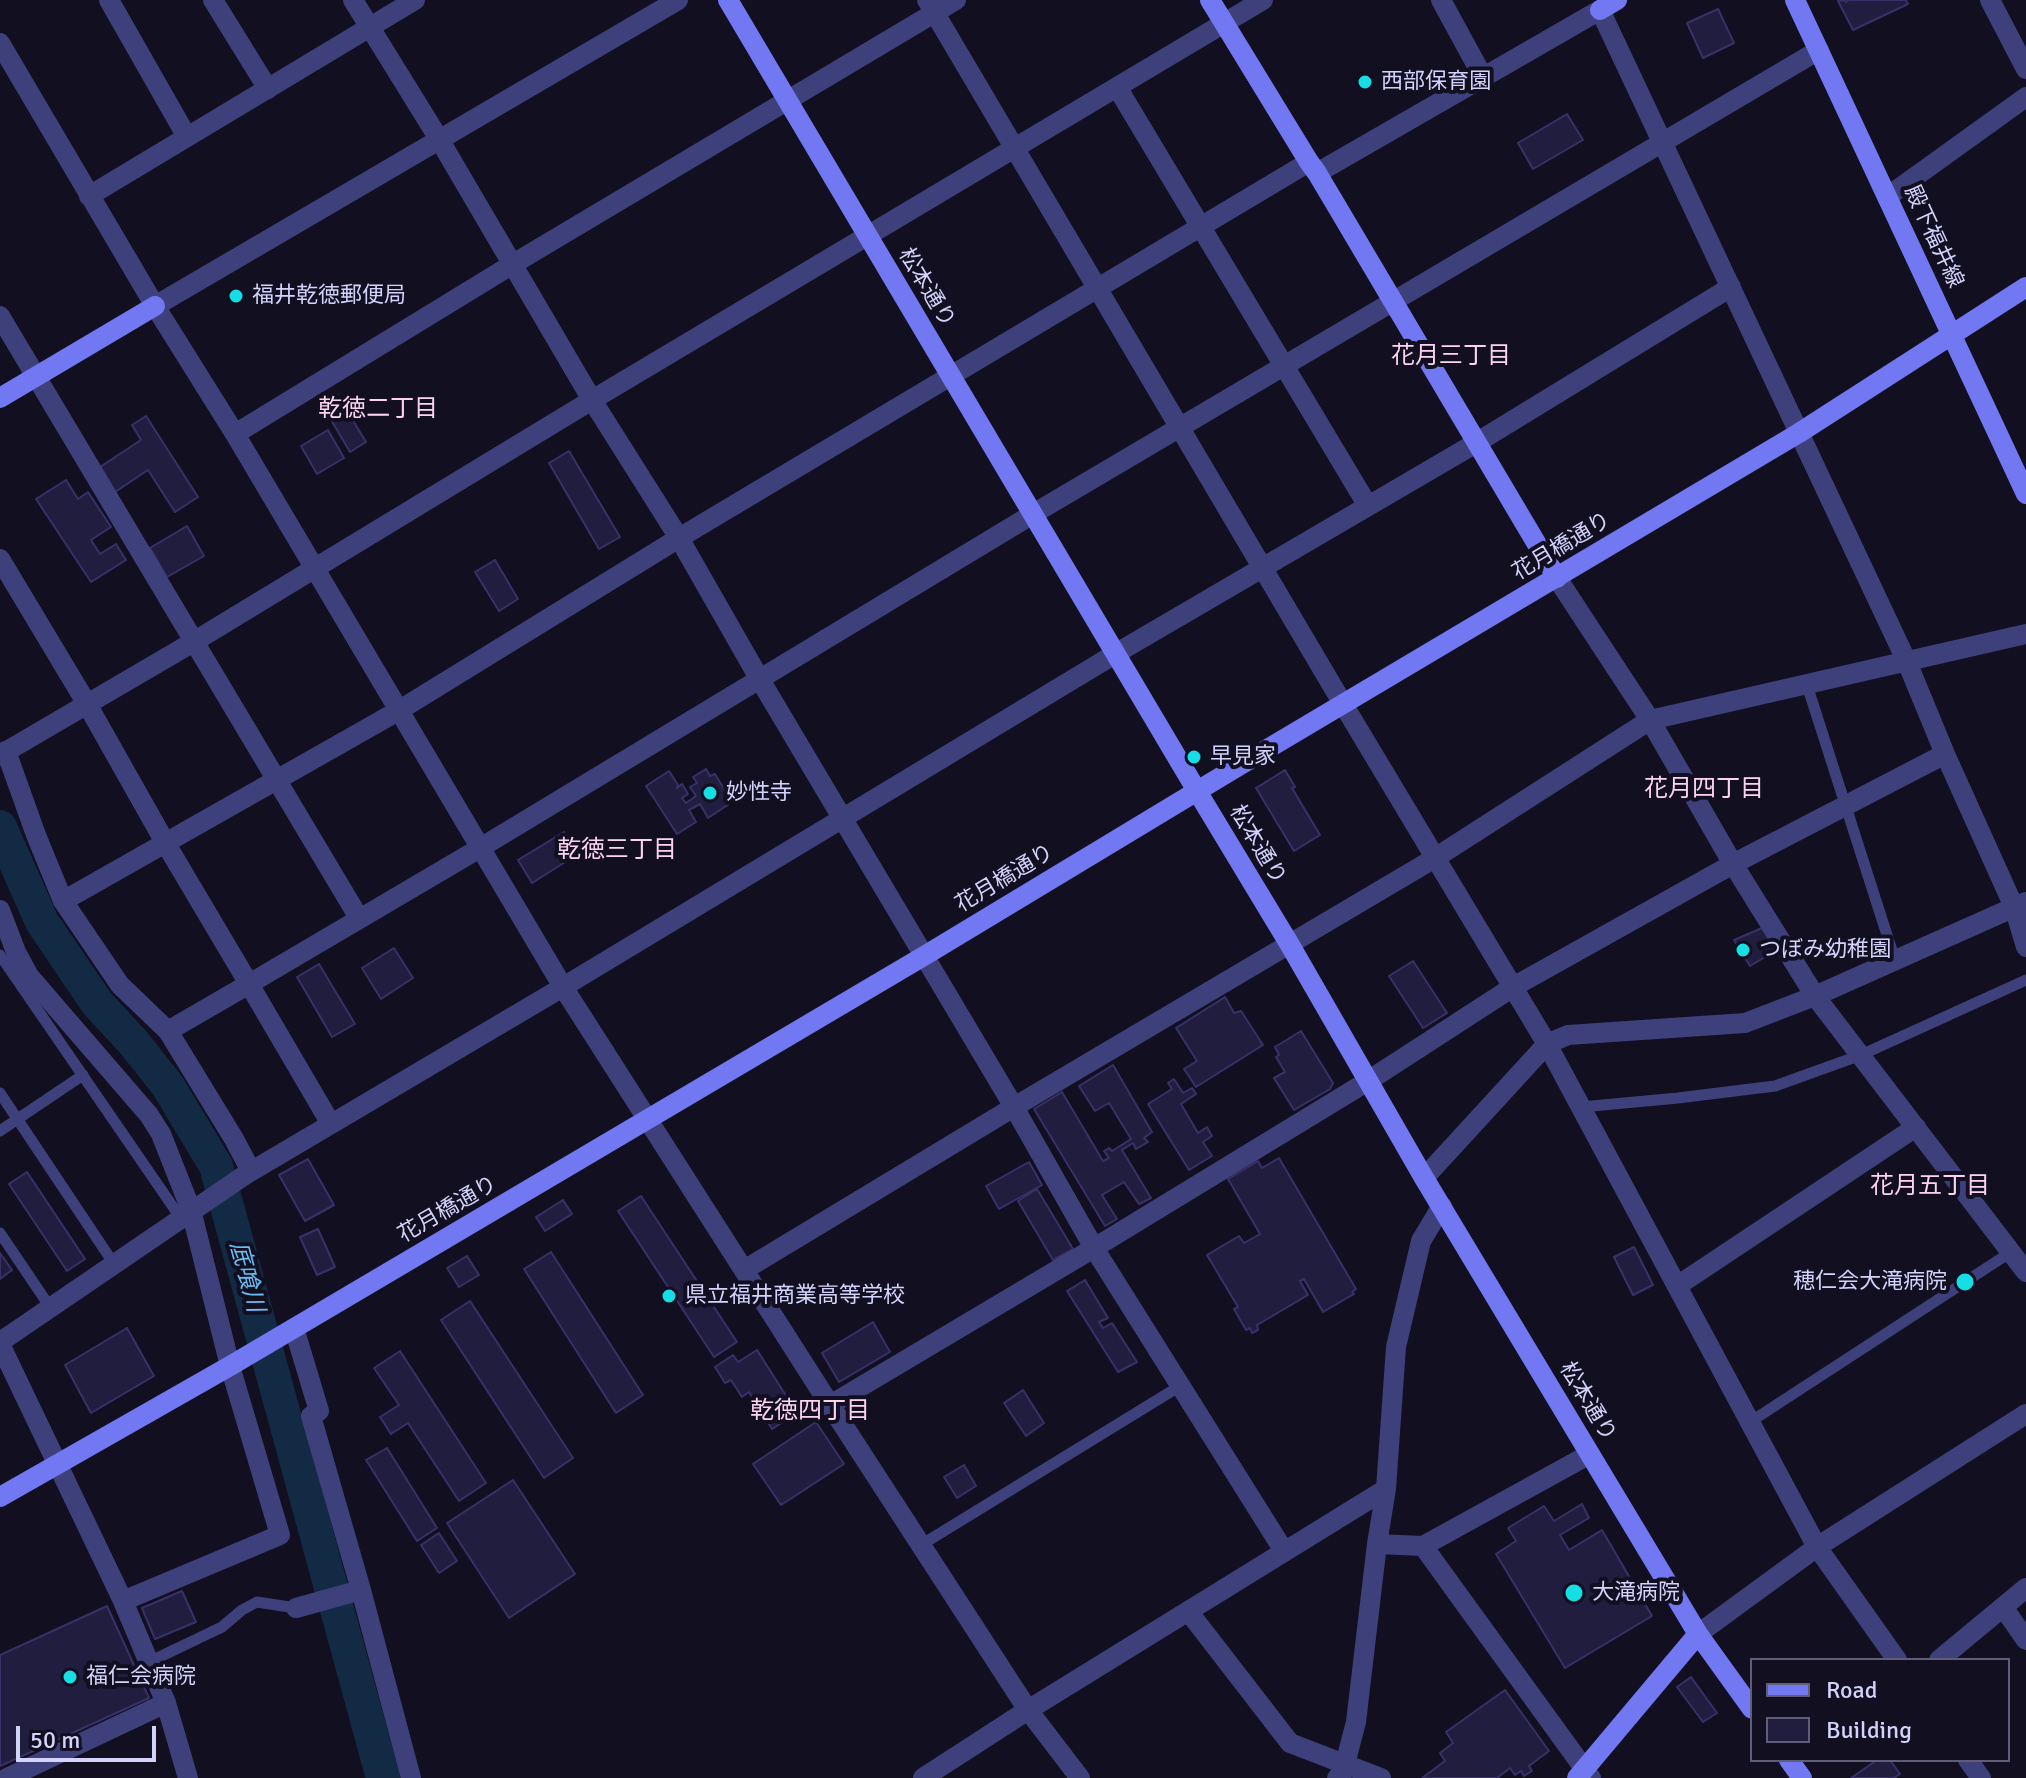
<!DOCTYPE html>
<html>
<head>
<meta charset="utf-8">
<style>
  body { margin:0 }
  #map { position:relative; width:2026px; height:1778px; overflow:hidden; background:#110f20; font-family:Signika,sans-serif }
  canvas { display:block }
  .legend { position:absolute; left:1750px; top:1658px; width:260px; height:104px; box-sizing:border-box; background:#110f20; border:2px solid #5f5d78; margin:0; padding:10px 14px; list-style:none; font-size:24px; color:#d3d2fb }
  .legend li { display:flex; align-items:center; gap:16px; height:40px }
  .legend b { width:40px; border:2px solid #5f5d78 }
  .scale { position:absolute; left:16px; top:1726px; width:140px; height:36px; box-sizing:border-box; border:4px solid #d3d2fb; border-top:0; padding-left:10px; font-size:24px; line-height:28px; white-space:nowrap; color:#d3d2fb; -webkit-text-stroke:6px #110f20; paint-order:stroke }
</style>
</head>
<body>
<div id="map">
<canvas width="2026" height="1778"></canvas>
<ul class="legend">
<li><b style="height:10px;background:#7178f2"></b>Road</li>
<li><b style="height:22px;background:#211d3f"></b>Building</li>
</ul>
<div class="scale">50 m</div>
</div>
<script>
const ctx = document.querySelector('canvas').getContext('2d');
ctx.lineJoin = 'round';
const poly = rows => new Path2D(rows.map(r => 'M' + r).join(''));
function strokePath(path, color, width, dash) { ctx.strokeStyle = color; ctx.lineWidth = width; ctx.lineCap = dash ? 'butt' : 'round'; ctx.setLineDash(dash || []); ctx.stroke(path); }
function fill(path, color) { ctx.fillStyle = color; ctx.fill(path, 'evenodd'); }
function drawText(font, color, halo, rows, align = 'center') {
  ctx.font = font + ' Signika,"Noto Sans JP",sans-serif'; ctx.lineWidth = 8; ctx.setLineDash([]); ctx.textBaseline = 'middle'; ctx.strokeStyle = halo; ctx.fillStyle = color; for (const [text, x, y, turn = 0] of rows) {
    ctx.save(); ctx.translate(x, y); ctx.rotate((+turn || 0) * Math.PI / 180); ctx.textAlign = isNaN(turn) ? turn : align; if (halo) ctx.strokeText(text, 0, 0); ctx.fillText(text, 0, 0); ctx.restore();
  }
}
const river = poly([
  [0,827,42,922,97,1003,134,1043,168,1086,216,1166,383,1778]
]);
const building = poly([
  [1845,0,1846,2,1849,0,1906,0,1908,4,1853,30,1838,1,1845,0],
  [1718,9,1734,43,1703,58,1687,23,1718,9],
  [1567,114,1583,140,1533,169,1518,143,1567,114],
  [337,394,366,442,350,452,321,403,337,394],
  [146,416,198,497,175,512,148,470,115,492,100,467,141,440,132,425,146,416],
  [328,430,344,458,317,474,301,446,328,430],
  [569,451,620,537,599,549,549,463,569,451],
  [66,480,78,499,88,492,111,527,91,540,100,554,116,544,126,560,91,582,36,499,66,480],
  [187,526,204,556,167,577,150,548,187,526],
  [495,560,518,599,499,611,475,572,495,560],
  [706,769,710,776,715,774,729,797,725,800,729,804,708,818,700,804,689,810,696,822,677,834,646,786,669,771,678,785,677,788,682,784,688,794,682,798,686,803,696,796,690,787,697,783,693,777,706,769],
  [1285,770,1295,787,1292,788,1320,835,1294,851,1256,788,1285,770],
  [564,832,578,854,532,883,518,860,564,832],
  [1762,928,1777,950,1750,966,1734,940,1762,928],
  [394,948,413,978,381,999,362,968,394,948],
  [1413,961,1447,1013,1423,1028,1389,976,1413,961],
  [319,964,355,1024,332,1037,297,977,319,964],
  [1225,997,1234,1013,1241,1011,1263,1045,1196,1087,1184,1069,1197,1061,1176,1028,1225,997],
  [1301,1031,1333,1083,1330,1089,1294,1110,1274,1078,1285,1072,1276,1057,1279,1055,1275,1047,1301,1031],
  [1113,1065,1152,1132,1144,1138,1148,1142,1136,1149,1133,1143,1122,1150,1151,1198,1139,1204,1124,1182,1102,1195,1117,1219,1105,1226,1034,1109,1062,1092,1103,1161,1109,1158,1104,1151,1109,1148,1112,1151,1131,1139,1109,1103,1095,1111,1079,1086,1113,1065],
  [1174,1079,1183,1093,1192,1088,1196,1094,1181,1104,1198,1133,1207,1127,1212,1136,1203,1142,1212,1156,1189,1170,1148,1104,1172,1089,1168,1083,1174,1079],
  [1279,1158,1356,1289,1352,1292,1354,1294,1323,1312,1304,1279,1300,1281,1308,1295,1257,1325,1258,1330,1252,1333,1250,1328,1246,1330,1234,1309,1238,1307,1207,1255,1239,1236,1244,1243,1260,1234,1228,1179,1258,1161,1262,1168,1279,1158],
  [308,1159,334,1205,305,1221,279,1175,308,1159],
  [1029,1162,1042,1185,999,1209,986,1186,1029,1162],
  [27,1172,85,1259,67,1271,9,1184,27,1172],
  [1037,1189,1073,1249,1053,1260,1018,1201,1037,1189],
  [641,1196,737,1342,714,1357,618,1211,641,1196],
  [563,1200,572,1214,545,1231,536,1217,563,1200],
  [318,1229,335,1267,317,1275,300,1237,318,1229],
  [1634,1247,1653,1285,1633,1295,1614,1257,1634,1247],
  [551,1252,643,1395,616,1413,524,1269,551,1252],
  [0,1253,12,1270,0,1279,0,1253],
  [467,1256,479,1275,459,1287,447,1268,467,1256],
  [1085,1280,1108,1318,1099,1322,1103,1328,1112,1323,1137,1362,1118,1372,1067,1291,1085,1280],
  [470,1301,573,1458,544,1478,441,1320,470,1301],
  [873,1322,890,1352,839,1382,822,1353,873,1322],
  [127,1328,154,1376,91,1413,65,1365,127,1328],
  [757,1350,797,1413,772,1429,749,1392,742,1397,731,1380,725,1383,715,1367,733,1355,738,1362,757,1350],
  [400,1351,486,1483,459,1501,408,1423,391,1434,380,1417,399,1405,374,1368,400,1351],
  [1023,1390,1044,1423,1026,1436,1004,1403,1023,1390],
  [816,1422,844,1464,781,1505,753,1464,816,1422],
  [387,1448,437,1528,417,1541,366,1460,387,1448],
  [964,1465,976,1486,957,1498,944,1477,964,1465],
  [513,1480,575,1574,509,1618,447,1523,513,1480],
  [1582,1504,1589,1518,1560,1535,1569,1550,1602,1530,1652,1616,1565,1668,1496,1554,1516,1541,1508,1528,1544,1506,1554,1521,1582,1504],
  [439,1533,457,1561,439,1573,421,1545,439,1533],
  [182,1591,196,1622,155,1639,142,1608,182,1591],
  [107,1606,149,1698,0,1766,0,1655,107,1606],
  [1691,1677,1717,1713,1703,1722,1677,1687,1691,1677],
  [1505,1690,1549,1751,1529,1766,1532,1771,1524,1776,1521,1771,1515,1775,1510,1768,1497,1778,1422,1778,1445,1761,1440,1753,1453,1743,1446,1732,1505,1690],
  [1877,1760,1890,1760,1900,1774,1894,1778,1851,1778,1877,1760]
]);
const lane = poly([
  [1807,685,1895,960],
  [0,955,180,1217],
  [0,1093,114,1264],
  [1581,1107,1678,1098,1775,1086,1861,1055,2026,980],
  [0,1131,83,1075],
  [0,1233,50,1307],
  [1750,1422,2011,1252],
  [921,1545,1180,1386],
  [149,1662,222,1627,242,1610,257,1602,296,1608]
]);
const street = poly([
  [109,0,187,137],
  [213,0,268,89],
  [353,0,439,139,592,400,679,538,759,678,1014,1107,1094,1248,1284,1551],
  [927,0,1343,704,1547,1044,1817,1547,1897,1660],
  [1441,0,1483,77],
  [1990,0,2026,69],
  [0,43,155,306,235,434,563,987,830,1405,1028,1710,1080,1778],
  [1117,87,1368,506],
  [1317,173,1600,10,1907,662,1945,754,2014,907,2026,947],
  [89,196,415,0],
  [1887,197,2026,97],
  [155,306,678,0],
  [0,316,359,918],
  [235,434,513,264,956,0],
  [0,559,87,704,166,844,249,984,480,848,1033,514,1819,50],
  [1557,578,1650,720,1733,864,1815,996,2026,1272],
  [6,751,36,835,63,901,120,985,168,1031,234,1139,251,1171],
  [0,755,195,641,592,400,1263,0],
  [63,901,398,711,679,538,1309,162],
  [0,910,16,952,29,976,149,1115,161,1134,191,1210,230,1366,280,1535,123,1601],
  [168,1031,249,984,331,1124],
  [1424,1178,1547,1044,1568,1035,1745,1023,1815,996,2026,902],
  [744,1270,1014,1107,1435,858,1650,720,2026,634],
  [1677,1286,1916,1127],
  [294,1328,319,1411,311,1416,361,1590,411,1778],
  [0,1342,245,1175,563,987,1115,654,1476,443,1731,287],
  [0,1344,123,1601,166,1703,188,1778],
  [830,1405,1094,1248,1368,1081,1513,987,1733,864,1945,754],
  [1377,1544,1423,1546,1590,1454],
  [1423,1546,1591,1778],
  [2003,1607,2026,1640],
  [296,1608,361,1590],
  [1188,1611,1290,1743,1381,1778],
  [1698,1634,1817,1547,2026,1414],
  [1939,1660,2026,1588],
  [1968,1760,1981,1778],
  [7,1778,166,1703],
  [923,1778,1028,1710,1386,1489],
  [1337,1778,1343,1772,1356,1722,1377,1544,1386,1489,1396,1347,1421,1241,1442,1206]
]);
const secondary = poly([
  [728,0,1197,791,1290,945,1424,1178,1698,1634,1752,1709],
  [1210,0,1309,162,1317,173,1557,578],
  [1795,0,2026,494],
  [1600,10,1617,0],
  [0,398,155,306],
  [0,1497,230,1366,924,956,1237,767,1799,433,2026,287],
  [1789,1760,1802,1778],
  [1577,1778,1698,1634]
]);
const markers = [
  [1365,82,8,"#15dfe4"],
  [236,296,8,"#15dfe4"],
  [1194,757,8,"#15dfe4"],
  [710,793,8,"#15dfe4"],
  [1743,950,8,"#15dfe4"],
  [1965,1282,10,"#15dfe4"],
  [669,1296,8,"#15dfe4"],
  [1574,1593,10,"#15dfe4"],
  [70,1677,8,"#15dfe4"]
];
const poiNames = [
  ["西部保育園",1381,82],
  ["福井乾徳郵便局",252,296],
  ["早見家",1210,757],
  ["妙性寺",726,793],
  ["つぼみ幼稚園",1759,950],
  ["穂仁会大滝病院",1947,1282,"right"],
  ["県立福井商業高等学校",685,1296],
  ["大滝病院",1592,1593],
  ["福仁会病院",86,1677]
];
const streetNames = [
  ["殿下福井線",1933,237,65],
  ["松本通り",926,288,59],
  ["花月橋通り",1562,547,-31],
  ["松本通り",1257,845,59],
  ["花月橋通り",1005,879,-31],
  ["花月橋通り",448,1210,-30],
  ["松本通り",1587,1402,59]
];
const neighbourhoodNames = [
  ["花月三丁目",1451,357],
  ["乾徳二丁目",378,410],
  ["花月四丁目",1704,790],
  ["乾徳三丁目",617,851],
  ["花月五丁目",1930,1187],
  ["乾徳四丁目",810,1412]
];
const waterNames = [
  ["底喰川",246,1277,75]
];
strokePath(river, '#132a45', 34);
fill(building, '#211d3f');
strokePath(building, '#383169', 2);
strokePath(lane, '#3e407b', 11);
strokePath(street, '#3e407b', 20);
strokePath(secondary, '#7178f2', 20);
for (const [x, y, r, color] of markers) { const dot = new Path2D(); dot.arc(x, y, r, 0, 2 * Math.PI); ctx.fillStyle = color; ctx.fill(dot); strokePath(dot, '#110f20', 3); }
drawText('22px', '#d3d2fb', '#110f20', poiNames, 'left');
drawText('22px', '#d3d2fb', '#110f20', streetNames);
drawText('24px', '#fbd3f0', '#110f20', neighbourhoodNames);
drawText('italic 24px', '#69bcf1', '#110f20', waterNames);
</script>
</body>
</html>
